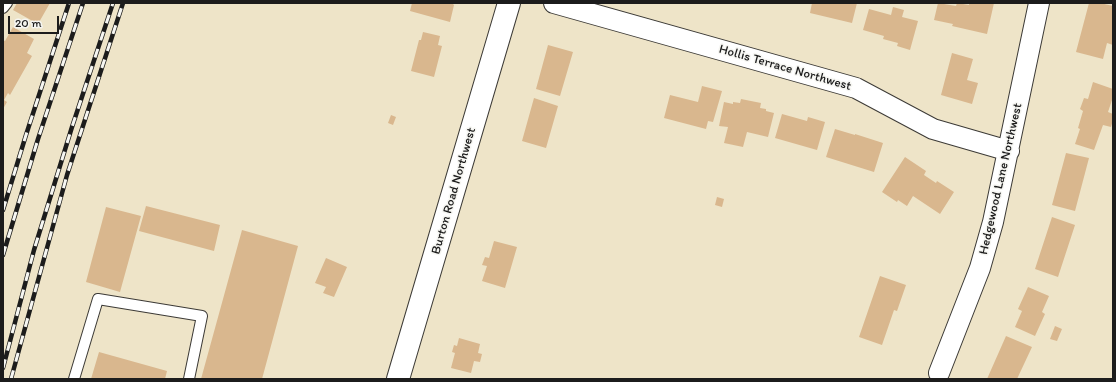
<!DOCTYPE html>
<html>
<head>
<meta charset="utf-8">
<style>
  body { margin:0 }
  #map { position:relative; width:1116px; height:382px; overflow:hidden; background:#eee4c8; font-family:Itim,sans-serif }
  canvas { display:block }
  .frame { position:absolute; inset:0; border:4px solid #1c1c1c; pointer-events:none }
  .scale { position:absolute; left:8px; top:16px; width:51px; height:18px; box-sizing:border-box; border:2px solid #1c1c1c; border-top:0; padding-left:5px; font-size:12px; line-height:14px; white-space:nowrap; color:#1c1c1c; -webkit-text-stroke:3px #f6f6f2; paint-order:stroke }
</style>
</head>
<body>
<div id="map">
<canvas width="1116" height="382"></canvas>
<div class="frame"></div>
<div class="scale">20 m</div>
</div>
<script>
const ctx = document.querySelector('canvas').getContext('2d');
ctx.lineJoin = 'round';
function fill(path, color) { ctx.fillStyle = color; ctx.fill(path, 'evenodd'); }
const poly = rows => new Path2D(rows.map(r => 'M' + r).join(''));
function strokePath(path, color, width, dash) { ctx.strokeStyle = color; ctx.lineWidth = width; ctx.lineCap = dash ? 'butt' : 'round'; ctx.setLineDash(dash || []); ctx.stroke(path); }
function drawText(font, color, halo, rows, align = 'center') {
  ctx.font = font + ' Itim,sans-serif'; ctx.lineWidth = 3; ctx.setLineDash([]); ctx.textBaseline = 'middle'; ctx.strokeStyle = halo; ctx.fillStyle = color; for (const [text, x, y, turn = 0] of rows) {
    ctx.save(); ctx.translate(x, y); ctx.rotate((+turn || 0) * Math.PI / 180); ctx.textAlign = isNaN(turn) ? turn : align; if (halo) ctx.strokeText(text, 0, 0); ctx.fillText(text, 0, 0); ctx.restore();
  }
}
const building = poly([
  [17,3,50,3,38,24,13,10],
  [412,3,453,3,453,4,454,5,450,22,410,11],
  [812,3,857,3,852,23,810,13],
  [938,3,956,6,957,3,969,5,969,3,994,3,987,34,952,26,953,24,934,20],
  [1089,3,1100,3,1113,6,1112,24,1113,24,1113,45,1107,43,1103,59,1076,52],
  [893,7,904,10,902,17,918,21,910,50,897,46,898,43,883,39,884,36,863,30,869,9,891,15],
  [13,27,34,39,27,53,32,56,10,95,8,93,4,100,7,102,3,109,3,40,5,41],
  [423,32,440,36,438,45,442,46,434,77,411,71,419,40,421,40],
  [548,45,573,52,560,96,536,89],
  [952,53,973,59,967,80,978,83,972,104,941,95],
  [1093,82,1113,89,1113,97,1108,112,1113,114,1113,120,1111,127,1103,125,1094,150,1075,144,1080,129,1078,128,1083,111,1080,109,1084,98,1088,99],
  [702,86,722,91,713,122,708,121,706,129,664,118,670,95,698,102],
  [534,98,558,106,546,148,522,141],
  [741,99,761,103,760,108,766,109,766,111,774,113,768,137,747,132,743,147,724,143,728,127,719,126,724,102,733,104,733,102,740,103],
  [782,114,807,121,808,117,825,122,817,150,775,138],
  [391,115,396,117,393,125,388,123],
  [835,129,855,135,855,134,883,143,874,172,826,157],
  [1066,153,1089,158,1075,211,1052,205],
  [905,157,926,171,924,175,936,183,937,181,954,192,940,214,913,196,907,206,898,200,897,202,882,192],
  [717,197,724,199,722,207,715,205],
  [146,206,220,225,214,251,139,231],
  [106,207,141,216,120,292,86,282],
  [1052,217,1075,225,1058,277,1035,269],
  [242,230,298,246,262,379,201,379],
  [494,241,517,247,505,288,482,281,487,266,482,265,485,257,489,258],
  [326,258,347,267,334,297,323,293,326,287,315,283],
  [880,276,906,285,897,311,894,310,882,345,859,337],
  [1028,287,1049,296,1042,312,1045,314,1035,336,1015,327,1022,311,1018,309],
  [1055,326,1062,329,1057,341,1050,339],
  [1006,336,1032,347,1017,379,987,379],
  [459,338,480,344,478,353,482,354,480,362,474,361,471,373,451,368,455,353,452,352,454,345,457,346],
  [99,352,167,371,165,379,91,379]
]);
const service = poly([
  [3,8,7,3],
  [74,379,98,299,202,316,189,379]
]);
const minor = poly([
  [554,3,856,88,933,129,1009,151],
  [939,373,980,268,993,222,1039,3]
]);
const tertiary = poly([
  [398,379,509,3]
]);
const rail = poly([
  [3,210,26,135,69,3],
  [3,255,38,139,83,3],
  [3,368,34,250,72,127,113,3],
  [11,379,67,175,123,3]
]);
const streetNames = [
  ["Hollis Terrace Northwest",785,68,16],
  ["Hedgewood Lane Northwest",1001,179,-77],
  ["Burton Road Northwest",454,191,-74]
];
fill(building, '#d9b78e');
strokePath(service, '#3c3a36', 12);
strokePath(minor, '#3c3a36', 22);
strokePath(tertiary, '#3c3a36', 24);
strokePath(service, '#fff', 10);
strokePath(minor, '#fff', 20);
strokePath(tertiary, '#fff', 22);
strokePath(rail, '#1c1c1c', 4.5);
strokePath(rail, '#f6f6f2', 3, [9]);
drawText('13px', '#1c1c1c', '#f6f6f2', streetNames);
</script>
</body>
</html>
